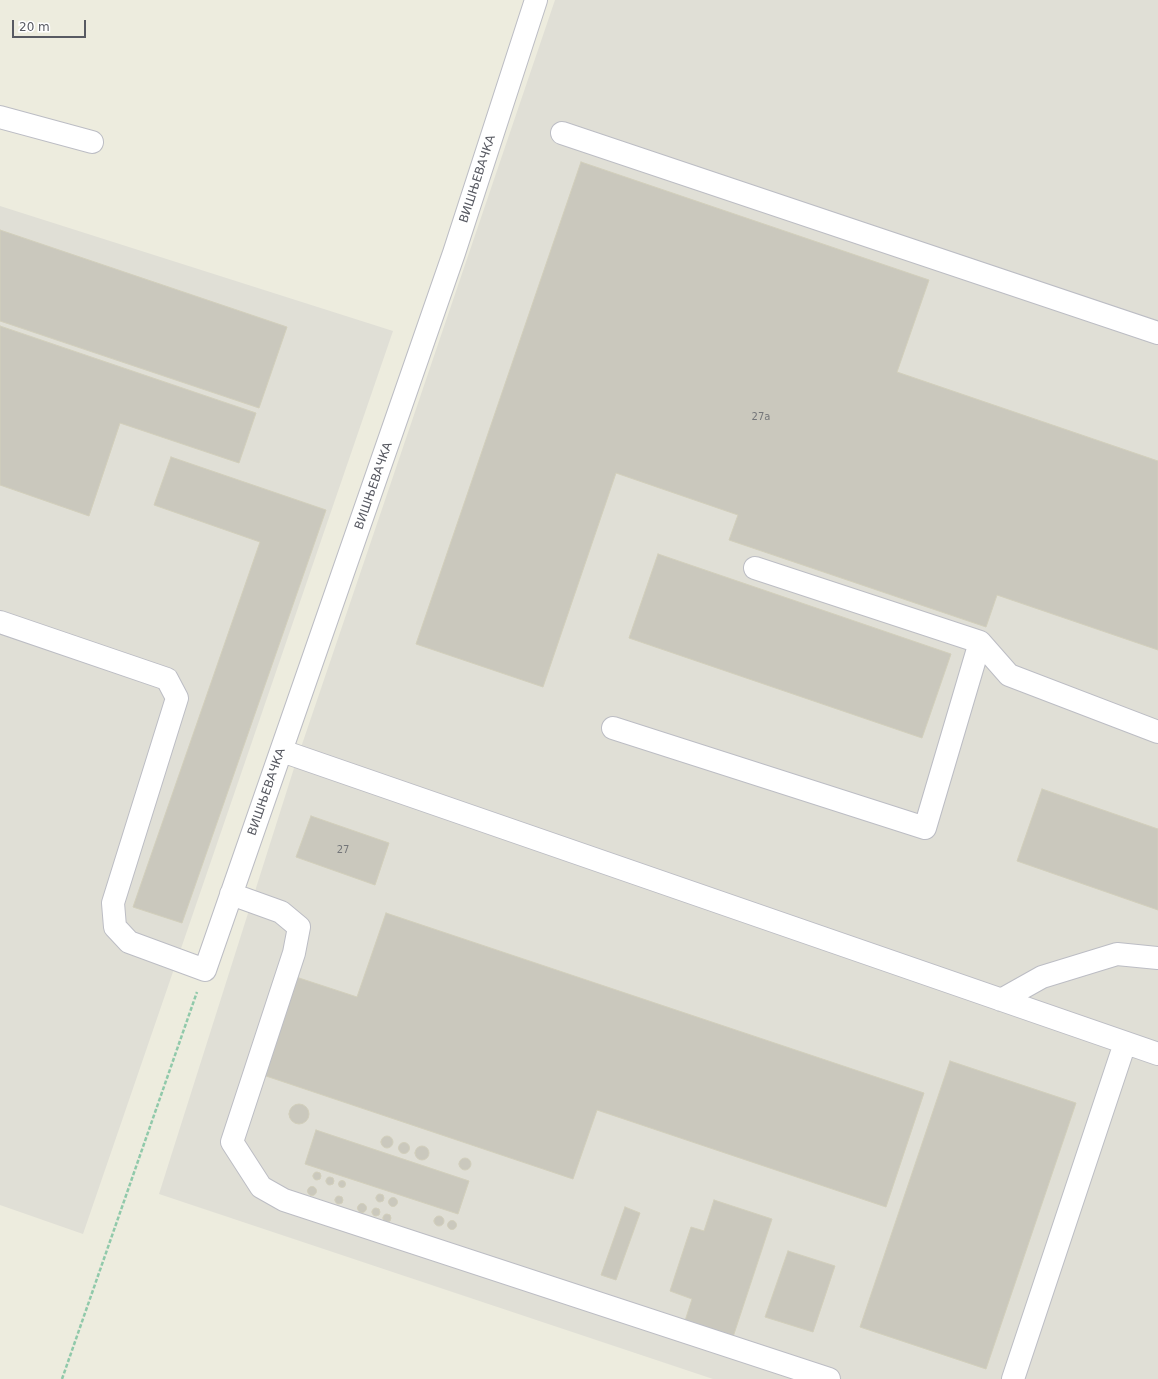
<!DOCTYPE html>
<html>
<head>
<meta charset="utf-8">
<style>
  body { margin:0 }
  #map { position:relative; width:1158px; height:1379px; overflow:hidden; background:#edecde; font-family:"DejaVu Sans",sans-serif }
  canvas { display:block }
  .scale { position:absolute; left:12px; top:20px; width:74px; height:18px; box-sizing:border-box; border:2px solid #585a62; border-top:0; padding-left:5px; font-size:12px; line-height:14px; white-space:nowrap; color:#585a62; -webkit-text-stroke:3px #fff; paint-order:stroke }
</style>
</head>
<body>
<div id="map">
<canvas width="1158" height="1379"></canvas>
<div class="scale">20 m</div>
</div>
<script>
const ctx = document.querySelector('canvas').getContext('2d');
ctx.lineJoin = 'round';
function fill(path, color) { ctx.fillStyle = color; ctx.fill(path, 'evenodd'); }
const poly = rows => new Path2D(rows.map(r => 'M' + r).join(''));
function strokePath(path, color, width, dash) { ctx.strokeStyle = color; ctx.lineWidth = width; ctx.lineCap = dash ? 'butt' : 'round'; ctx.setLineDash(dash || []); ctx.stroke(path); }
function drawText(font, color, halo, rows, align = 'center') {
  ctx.font = font + ' "DejaVu Sans",sans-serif'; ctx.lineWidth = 3; ctx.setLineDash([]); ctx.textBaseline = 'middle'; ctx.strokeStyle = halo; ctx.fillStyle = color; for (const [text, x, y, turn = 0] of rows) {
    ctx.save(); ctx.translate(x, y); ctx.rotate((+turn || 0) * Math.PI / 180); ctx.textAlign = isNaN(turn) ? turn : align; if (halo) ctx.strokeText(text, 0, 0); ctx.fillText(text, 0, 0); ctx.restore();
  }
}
const industrial = poly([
  [555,0,1158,0,1158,1379,713,1379,159,1194,295,765],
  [0,206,393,331,83,1234,0,1205]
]);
const building = poly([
  [581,162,929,280,897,372,1158,461,1158,650,997,595,986,627,729,540,738,515,616,473,543,687,416,644,581,162],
  [0,230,287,327,259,408,0,321,0,230],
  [0,326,256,413,239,463,120,423,89,516,0,485,0,326],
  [171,457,326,510,182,923,133,907,260,542,154,505,171,457],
  [658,554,951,654,922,738,629,638,658,554],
  [1042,789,1158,829,1158,910,1017,861,1042,789],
  [311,816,389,843,375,885,296,857,311,816],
  [386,913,924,1093,886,1207,597,1110,573,1179,263,1075,296,977,357,997,386,913],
  [950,1061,1076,1103,986,1369,860,1327,950,1061],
  '289 1114a10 10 0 1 1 20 0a10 10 0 1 1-20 0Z',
  [316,1130,469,1181,458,1214,305,1164,316,1130],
  '381 1142a6 6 0 1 1 12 0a6 6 0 1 1-12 0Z',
  '398.5 1148a5.5 5.5 0 1 1 11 0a5.5 5.5 0 1 1-11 0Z',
  '415 1153a7 7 0 1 1 14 0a7 7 0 1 1-14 0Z',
  '459 1164a6 6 0 1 1 12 0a6 6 0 1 1-12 0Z',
  '313 1176a4 4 0 1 1 8 0a4 4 0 1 1-8 0Z',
  '326 1181a4 4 0 1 1 8 0a4 4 0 1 1-8 0Z',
  '338.5 1184a3.5 3.5 0 1 1 7 0a3.5 3.5 0 1 1-7 0Z',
  '307.5 1191a4.5 4.5 0 1 1 9 0a4.5 4.5 0 1 1-9 0Z',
  '376 1198a4 4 0 1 1 8 0a4 4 0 1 1-8 0Z',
  '335 1200a4 4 0 1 1 8 0a4 4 0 1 1-8 0Z',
  '388.5 1202a4.5 4.5 0 1 1 9 0a4.5 4.5 0 1 1-9 0Z',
  [714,1200,772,1219,732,1340,684,1324,692,1299,670,1291,691,1227,704,1231,714,1200],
  '357.5 1208a4.5 4.5 0 1 1 9 0a4.5 4.5 0 1 1-9 0Z',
  [625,1207,640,1213,616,1280,601,1275,625,1207],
  '372 1212a4 4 0 1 1 8 0a4 4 0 1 1-8 0Z',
  '383 1218a4 4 0 1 1 8 0a4 4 0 1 1-8 0Z',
  '434 1221a5 5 0 1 1 10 0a5 5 0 1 1-10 0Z',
  '447.5 1225a4.5 4.5 0 1 1 9 0a4.5 4.5 0 1 1-9 0Z',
  [788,1251,835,1266,813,1332,765,1317,788,1251]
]);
const path = poly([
  [62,1379,197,992]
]);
const minor = poly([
  [0,117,92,142],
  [562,133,1158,333],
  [755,568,980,642,1009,675,1158,732],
  [0,622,167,679,177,698,113,903,115,927,129,942,205,970,454,253,536,0],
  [613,728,925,828,980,642],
  [282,751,1158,1054],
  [231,894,281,912,299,927,294,953,232,1142,261,1187,284,1200,829,1379],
  [1001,1000,1042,977,1117,954,1158,958],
  [1013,1379,1125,1043]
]);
const numberNames = [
  ["27a",761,417],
  ["27",343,850]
];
const streetNames = [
  ["ВИШЊЕВАЧКА",478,179,-72],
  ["ВИШЊЕВАЧКА",374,486,-71],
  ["ВИШЊЕВАЧКА",267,792,-71]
];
fill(industrial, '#e0dfd6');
fill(building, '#cac8bd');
strokePath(building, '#d2cfbc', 1);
strokePath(minor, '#bcbdc4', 24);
strokePath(path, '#90c9aa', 2.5, [4, 2]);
strokePath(minor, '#fff', 22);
drawText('10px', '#747679', null, numberNames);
drawText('12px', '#585a62', '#fff', streetNames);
</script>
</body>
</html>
